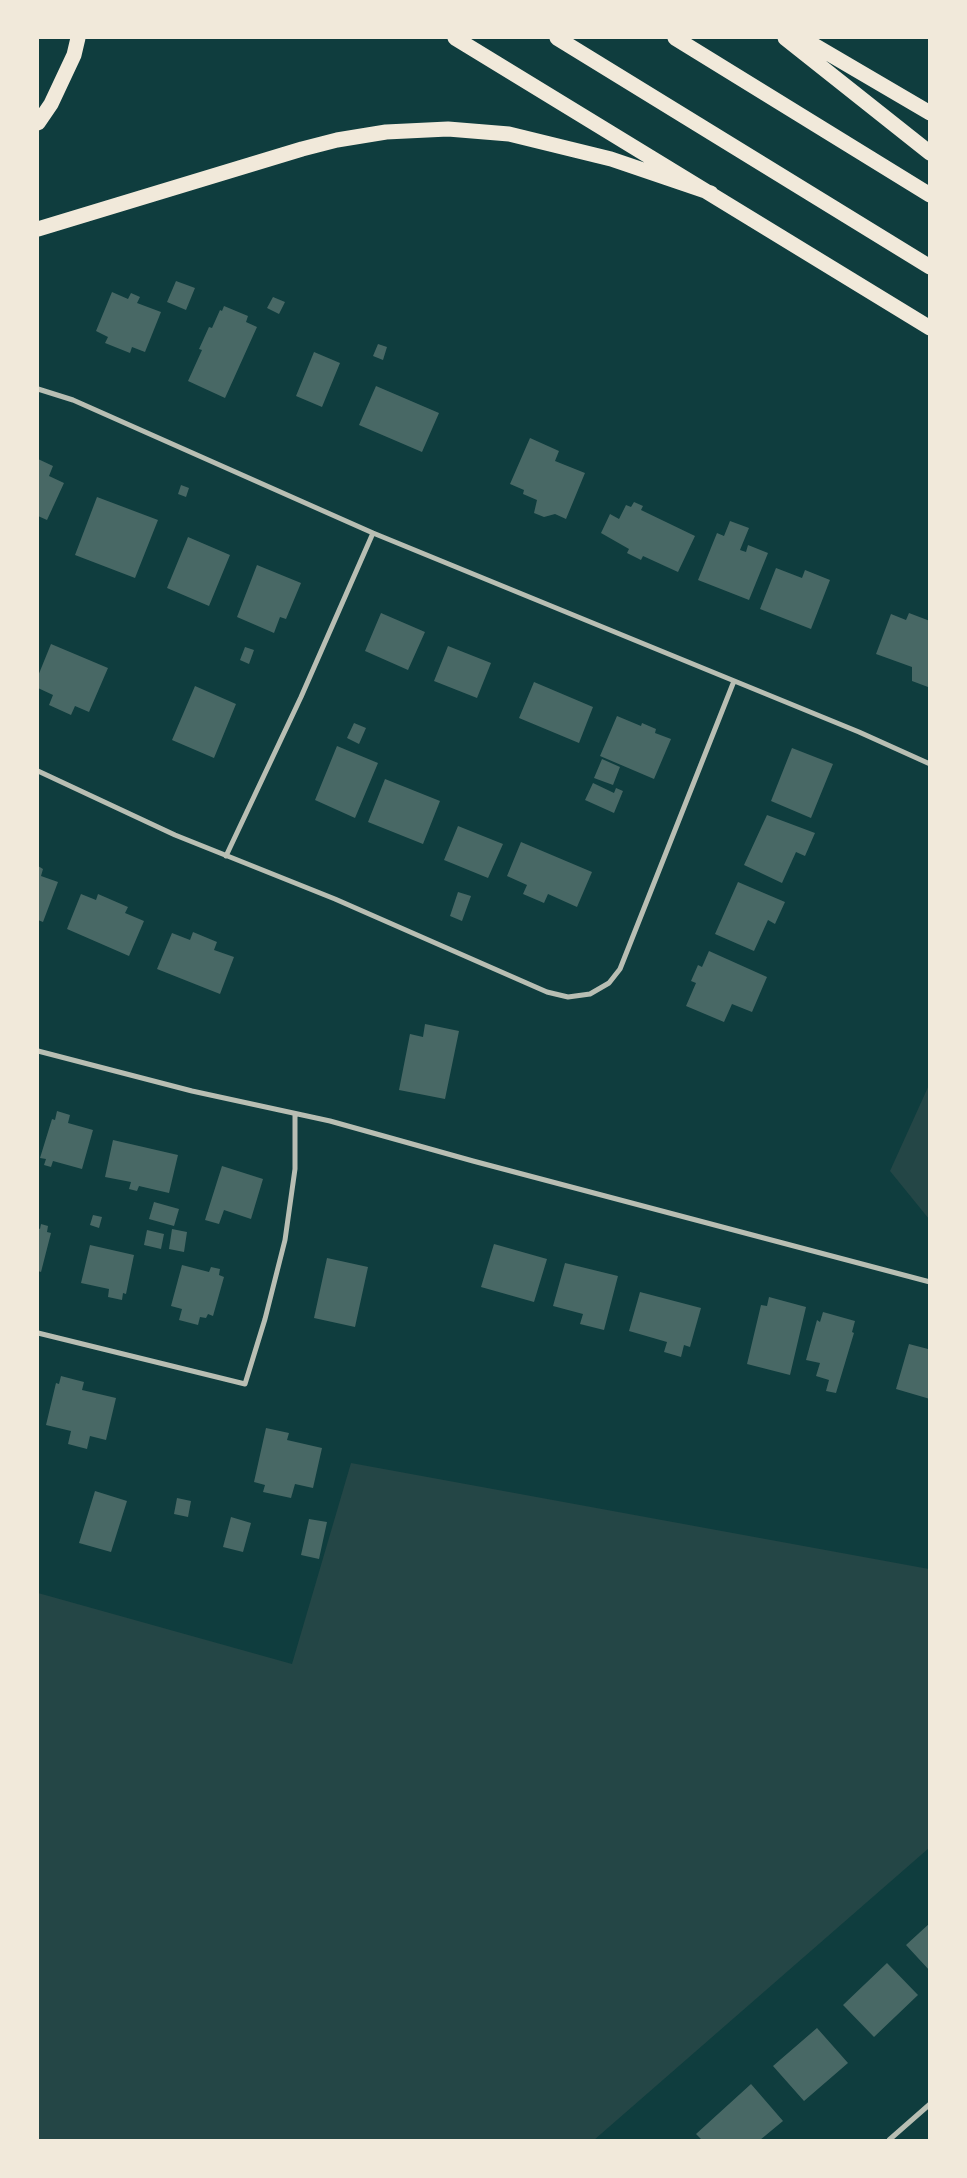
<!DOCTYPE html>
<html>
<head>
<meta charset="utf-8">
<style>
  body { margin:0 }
  #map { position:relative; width:967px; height:2178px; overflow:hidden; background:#0f3d3e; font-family:"DejaVu Sans",sans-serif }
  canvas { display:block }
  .frame { position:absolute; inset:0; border:39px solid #f1e9da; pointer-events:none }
</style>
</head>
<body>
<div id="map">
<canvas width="967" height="2178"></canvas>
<div class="frame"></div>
</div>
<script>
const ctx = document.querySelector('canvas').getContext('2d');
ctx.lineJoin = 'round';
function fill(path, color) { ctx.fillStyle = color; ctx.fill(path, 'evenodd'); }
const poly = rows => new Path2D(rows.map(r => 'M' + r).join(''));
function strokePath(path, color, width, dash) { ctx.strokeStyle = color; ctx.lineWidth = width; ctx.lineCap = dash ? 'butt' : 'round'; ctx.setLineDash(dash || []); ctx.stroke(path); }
const green = poly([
  [929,1085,929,1219,890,1171],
  [351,1463,929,1569,929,1848,594,2140,38,2140,38,1593,292,1664]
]);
const building = poly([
  [176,281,195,288,186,310,167,302],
  [112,292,128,299,131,293,140,297,137,303,161,312,145,352,132,347,130,353,105,343,108,337,96,331],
  [273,297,285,302,279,314,267,308],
  [224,306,248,316,246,322,257,327,225,398,188,381,202,350,199,349,209,327,212,328,220,310,222,311],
  [378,344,387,347,383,360,373,356],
  [314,352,340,363,322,407,296,396],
  [376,386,439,413,422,452,359,425],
  [530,438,559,451,555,461,585,473,566,519,555,514,544,517,534,513,537,500,523,494,524,490,510,484],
  [38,459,53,466,49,476,64,483,47,520,38,516],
  [181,485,189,488,186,497,178,494],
  [97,497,158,520,135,578,75,555],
  [634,502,643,506,641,510,695,536,678,572,643,556,641,560,627,553,629,549,601,533,610,514,619,519,626,505,631,507],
  [730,521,749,528,740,550,746,552,748,545,768,553,749,600,698,580,717,533,724,536],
  [188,537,230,555,209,606,167,588],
  [257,565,301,583,286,619,280,617,274,633,237,617],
  [776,568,802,578,805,570,830,580,811,629,760,609],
  [381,613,425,632,408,670,365,651],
  [909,613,930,621,928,687,912,681,912,667,876,654,891,614,906,620],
  [51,644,108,668,89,712,75,706,71,715,49,705,53,695,38,688,38,676],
  [448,646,491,663,477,698,434,681],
  [245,647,254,650,249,664,240,660],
  [534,682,593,707,579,743,519,718],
  [195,686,236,704,214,758,172,740],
  [617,716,641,726,642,723,656,729,655,733,671,739,654,779,600,756],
  [354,723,366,728,359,744,347,738],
  [337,746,378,763,355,818,315,800],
  [792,748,833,764,811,818,771,801],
  [602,759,620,767,613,785,594,778],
  [385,779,440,801,423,844,368,822],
  [593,783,614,793,616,788,623,791,614,813,585,800],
  [767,815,815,833,805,856,796,852,782,883,744,865],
  [458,826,503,844,488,878,444,860],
  [521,842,592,872,577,907,548,894,544,903,523,894,527,885,507,876],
  [38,866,43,869,41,876,58,882,43,922,38,920],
  [738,882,785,902,775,924,768,920,754,951,715,934],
  [458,892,471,896,462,921,450,916],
  [81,894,96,900,98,894,128,907,125,913,144,921,129,956,67,929],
  [193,932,217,942,214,950,234,957,220,994,157,969,172,933,190,940],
  [709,951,767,977,752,1012,732,1004,724,1022,686,1006,696,983,691,981,698,965,702,967],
  [425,1024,459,1031,445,1099,399,1090,410,1034,423,1037],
  [57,1111,70,1115,68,1123,93,1130,82,1169,53,1161,51,1167,44,1165,46,1159,40,1158,52,1119,55,1120],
  [113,1140,178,1155,169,1193,139,1186,137,1191,129,1189,131,1182,105,1177],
  [222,1166,263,1179,251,1219,224,1210,219,1224,205,1220],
  [154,1202,179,1209,174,1226,149,1219],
  [93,1215,102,1217,99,1228,90,1225],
  [41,1224,48,1226,47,1232,51,1233,41,1272,38,1271,38,1228,40,1229],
  [172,1229,187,1232,184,1252,169,1249],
  [147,1230,164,1234,161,1249,144,1245],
  [494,1244,547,1259,534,1302,481,1287],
  [90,1245,134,1255,126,1294,123,1293,122,1300,108,1297,109,1289,81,1283],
  [327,1258,368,1267,355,1327,314,1318],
  [565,1263,618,1276,604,1330,580,1324,583,1314,553,1306],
  [182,1265,209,1272,211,1267,220,1269,219,1275,224,1277,213,1316,208,1314,206,1318,200,1317,198,1325,179,1320,182,1309,171,1306],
  [640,1292,701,1308,690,1347,684,1345,681,1357,664,1352,667,1342,629,1331],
  [769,1297,806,1307,790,1375,747,1364,761,1305,767,1306],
  [823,1312,855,1321,852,1332,854,1333,836,1393,826,1391,829,1380,816,1376,820,1363,806,1360,817,1320,820,1322],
  [909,1344,928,1349,930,1345,930,1399,896,1389],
  [61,1376,84,1382,82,1390,116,1398,106,1440,90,1436,87,1449,68,1444,71,1431,46,1425,56,1383,59,1384],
  [266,1428,289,1433,287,1440,322,1448,313,1488,295,1484,291,1498,263,1492,265,1485,254,1482],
  [95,1491,127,1501,111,1552,79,1543],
  [177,1498,191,1501,188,1517,174,1514],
  [231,1517,251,1523,243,1552,223,1547],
  [309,1519,327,1522,319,1559,301,1555],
  [930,1923,930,1971,906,1945],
  [887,1963,918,1995,874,2037,843,2005],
  [817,2028,848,2063,804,2101,773,2066],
  [751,2084,783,2121,760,2140,702,2140,696,2134]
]);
const minor = poly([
  [38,389,73,400,373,533,859,732,930,764],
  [38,771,175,835,335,899,547,992,568,997,590,994,609,983,620,969,734,681],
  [226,856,301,697,373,533],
  [38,1051,192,1091,330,1121,473,1161,930,1282],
  [38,1333,245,1384,265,1319,285,1240,295,1169,295,1114],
  [889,2140,930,2104]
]);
const motorway = poly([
  [455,38,930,328],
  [557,38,930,267],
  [675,38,930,195],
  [785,38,930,153],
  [802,38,930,113],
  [38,123,51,104,74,55,78,38],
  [38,229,302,149,337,140,386,132,448,129,509,134,611,159,711,193]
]);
fill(green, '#244646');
fill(building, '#486865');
strokePath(minor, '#b8beb3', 5);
strokePath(motorway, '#f1e9da', 15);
</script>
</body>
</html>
